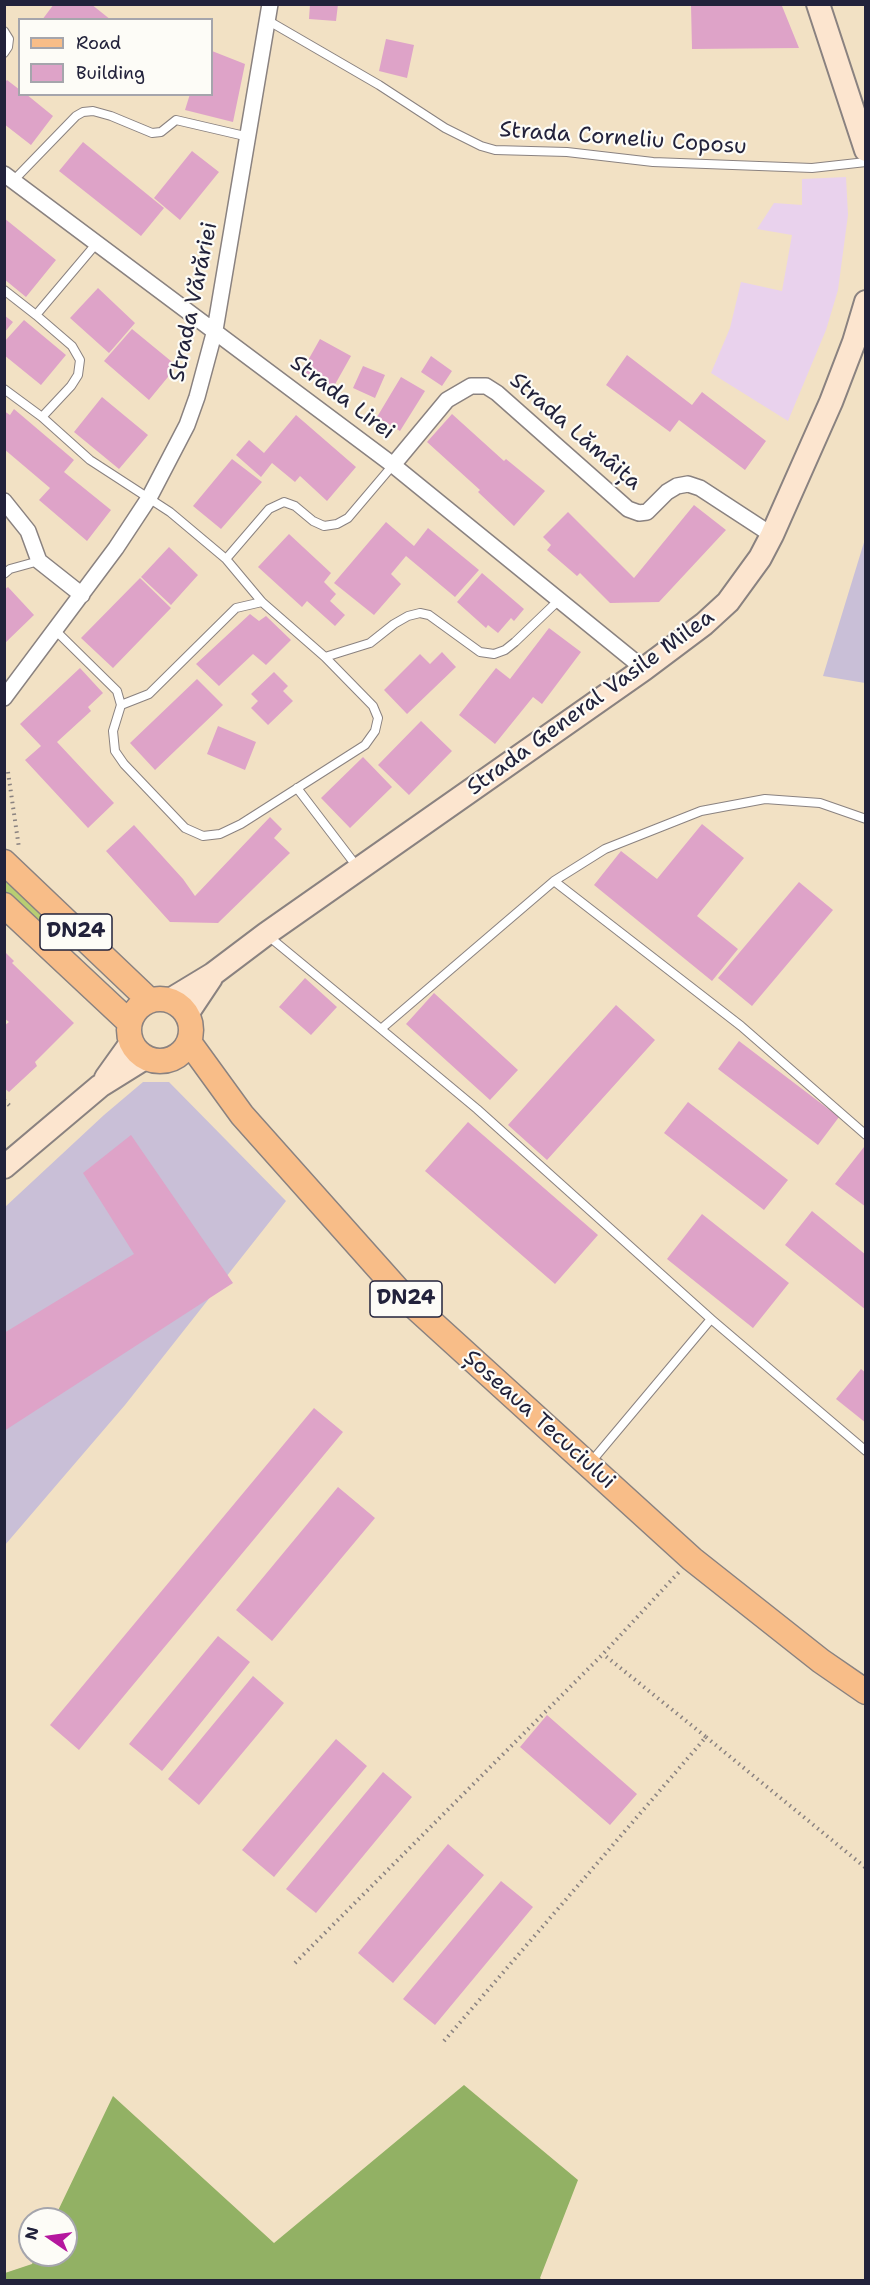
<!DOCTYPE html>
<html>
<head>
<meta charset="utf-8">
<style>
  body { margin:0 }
  #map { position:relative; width:870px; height:2285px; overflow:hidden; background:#f2e1c4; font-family:"Shantell Sans",sans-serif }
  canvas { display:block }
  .frame { position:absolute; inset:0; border:6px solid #22223b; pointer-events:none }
  .legend { position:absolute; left:18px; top:18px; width:195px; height:78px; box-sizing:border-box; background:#fdfcf7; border:2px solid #a5a5ac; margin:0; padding:8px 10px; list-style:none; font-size:18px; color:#22223b }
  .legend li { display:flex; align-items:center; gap:12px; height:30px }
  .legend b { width:30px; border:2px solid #a5a5ac }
  .north { position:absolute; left:18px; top:2207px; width:60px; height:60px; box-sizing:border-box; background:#fdfcf7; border:2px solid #a5a5ac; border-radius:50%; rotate:283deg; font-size:16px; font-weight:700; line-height:24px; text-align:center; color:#22223b }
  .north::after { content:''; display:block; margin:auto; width:21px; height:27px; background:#b5179e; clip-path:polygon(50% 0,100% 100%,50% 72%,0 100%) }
</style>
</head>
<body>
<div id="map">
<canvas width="870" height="2285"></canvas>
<div class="frame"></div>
<ul class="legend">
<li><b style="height:8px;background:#f8bd88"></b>Road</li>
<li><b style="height:16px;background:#dea3c8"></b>Building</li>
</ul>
<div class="north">N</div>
</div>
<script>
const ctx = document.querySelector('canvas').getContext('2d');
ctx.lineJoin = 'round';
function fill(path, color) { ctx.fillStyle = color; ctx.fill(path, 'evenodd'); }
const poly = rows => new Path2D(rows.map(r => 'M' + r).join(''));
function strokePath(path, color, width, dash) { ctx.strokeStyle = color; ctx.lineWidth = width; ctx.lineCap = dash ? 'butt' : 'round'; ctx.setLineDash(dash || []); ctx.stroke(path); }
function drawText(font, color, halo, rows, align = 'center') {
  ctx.font = font + ' "Shantell Sans",sans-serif'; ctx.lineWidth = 4.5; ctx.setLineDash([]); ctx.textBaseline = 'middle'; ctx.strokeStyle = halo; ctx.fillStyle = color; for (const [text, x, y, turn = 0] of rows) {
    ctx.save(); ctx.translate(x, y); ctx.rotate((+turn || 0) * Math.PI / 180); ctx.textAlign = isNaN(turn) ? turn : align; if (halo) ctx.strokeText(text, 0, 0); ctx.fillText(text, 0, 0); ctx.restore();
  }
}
const built = poly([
  [846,177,848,215,838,290,826,330,788,421,711,373,730,328,741,282,782,291,792,235,757,229,774,203,802,205,802,179]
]);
const industrial = poly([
  [865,539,865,683,823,676],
  [143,1082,169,1082,286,1201,125,1405,5,1545,5,1207,104,1115]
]);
const green = poly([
  [4,878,71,944,64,950,5,892]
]);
const forest = poly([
  [464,2085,578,2180,540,2278,542,2280,5,2280,5,2273,32,2264,36,2255,66,2255,66,2219,54,2219,113,2096,274,2243]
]);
const building = poly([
  [54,4,91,4,111,20,42,20],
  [310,4,338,4,336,21,309,19],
  [691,5,782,6,799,48,692,49],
  [386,39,414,45,407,78,379,71],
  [212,51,245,64,233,122,185,110,190,94,212,94],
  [7,80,20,90,20,94,26,94,53,116,31,145,4,124,4,83],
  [83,142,164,208,141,236,59,171],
  [192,151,219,172,180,220,154,198],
  [4,218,56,260,26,297,4,279],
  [98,288,135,323,109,353,70,318],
  [4,315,13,322,4,333],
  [24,320,66,355,41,385,4,355,4,342],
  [132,329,177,366,149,400,104,361],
  [320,339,351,356,333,388,302,371],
  [627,355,692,405,702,392,766,441,745,470,679,420,670,432,606,385],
  [431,356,452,371,442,386,421,372],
  [363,366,385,375,375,398,353,388],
  [401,377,425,391,400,431,377,417],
  [102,397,148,435,119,469,74,432],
  [14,409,74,460,64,472,111,510,87,541,39,500,50,488,4,449,4,411,10,415],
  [452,414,504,461,506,459,545,491,514,526,478,492,480,490,427,442],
  [296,415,356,467,327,501,300,476,295,482,272,463,261,477,236,455,249,440,264,453],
  [232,459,262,482,221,529,193,506],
  [694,505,726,530,659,602,610,603,580,573,577,576,547,550,551,545,543,537,568,512,634,578],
  [386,522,414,546,428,528,479,570,455,597,406,556,391,574,401,584,374,615,334,583],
  [289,534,331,573,324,582,336,594,330,601,345,615,335,626,307,601,302,607,258,567],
  [169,547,198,575,171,605,141,577],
  [482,573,524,609,514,621,511,618,498,633,488,625,486,628,457,602],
  [140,578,171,608,113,668,81,638],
  [8,587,34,615,4,644,4,590],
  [250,614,259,621,266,616,291,640,266,665,253,654,219,686,196,664],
  [549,628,581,652,542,704,533,697,495,744,459,715,496,668,510,679],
  [442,652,456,667,407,714,384,690,420,654,430,664],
  [80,668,103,693,88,707,91,711,57,742,114,803,88,828,25,760,41,746,20,724],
  [274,672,288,686,283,691,293,701,268,725,251,708,258,701,251,694],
  [197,679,223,705,155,770,130,743],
  [421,721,452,751,409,795,378,765],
  [218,726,256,742,245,770,207,754],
  [363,757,392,787,350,828,321,798],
  [270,817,282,829,274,838,290,853,218,923,170,922,106,851,134,825,183,879,195,896],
  [702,824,744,858,697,916,738,949,712,981,594,885,621,851,657,879],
  [799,882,833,910,752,1006,718,978],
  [4,951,14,961,12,963,74,1023,35,1062,37,1066,9,1092,4,1088,4,1026,9,1022,4,1018],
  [305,978,337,1007,311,1035,279,1007],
  [434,993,518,1070,490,1100,406,1024],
  [616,1005,655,1040,547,1160,508,1125],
  [739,1041,839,1117,818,1145,718,1069],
  [688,1102,788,1180,764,1210,664,1133],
  [468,1122,598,1235,555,1284,425,1171],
  [131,1135,233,1283,4,1431,4,1333,134,1254,83,1173],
  [864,1147,866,1148,866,1207,835,1184],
  [812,1211,866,1255,866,1310,785,1245],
  [702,1214,789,1283,753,1328,667,1259],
  [861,1369,866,1373,866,1423,836,1399],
  [314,1408,343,1432,79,1750,50,1725],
  [338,1487,375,1518,272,1641,236,1610],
  [218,1636,250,1662,162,1771,129,1744],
  [253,1676,284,1703,199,1805,168,1779],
  [547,1715,637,1794,610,1825,520,1747],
  [336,1739,367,1766,274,1877,242,1850],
  [383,1772,412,1797,316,1913,286,1889],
  [448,1844,484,1875,393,1983,358,1953],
  [501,1881,533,1907,435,2025,403,1999]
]);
const path = poly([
  [8,772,19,848],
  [4,1100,11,1107],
  [706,1737,866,1868],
  [295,1963,603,1654,679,1572],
  [444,2041,706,1737,603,1654]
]);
const service = poly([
  [267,20,379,85,445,128,481,146,495,150,567,152,653,162,812,168,866,162],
  [4,31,9,39,8,47,4,53],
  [13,181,76,116,83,112,93,111,111,116,152,133,161,132,176,120,249,137],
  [96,244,36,315,72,346,80,360,78,375,71,386,42,417,90,460,170,512,226,559,262,602],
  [4,290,36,315],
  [4,389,42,417],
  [226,559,269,509,284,502,295,506,313,521,324,526,337,524,348,518,393,465],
  [4,574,10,569,39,561],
  [262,602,325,657,373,706,378,718,375,731,365,745,241,824,220,834,203,836,185,828,124,764,115,751,113,731,121,705,149,694,236,608,262,602],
  [55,630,117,691,121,705],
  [325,657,370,643,394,624,408,616,420,613,429,615,480,652,494,654,505,650,515,642,560,599],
  [297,788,358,868],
  [866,819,820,803,765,799,701,811,605,849,554,881,741,1026,866,1135],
  [554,881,381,1029,477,1109,711,1319,591,1462],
  [267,935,381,1029],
  [711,1319,866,1451]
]);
const minor = poly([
  [4,174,393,465,644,669],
  [393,465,447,400,471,386,486,386,497,393,628,509,639,513,647,512,667,492,677,486,688,484,700,488,772,535],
  [4,501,28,531,39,561,82,595],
  [4,698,116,548,149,498,187,425,197,397,215,330,270,4]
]);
const secondary = poly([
  [818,4,866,150],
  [170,1000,213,974,266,934,644,669,704,624,728,602,760,558,772,535,831,402,854,342,866,302],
  [187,1014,211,978],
  [106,1078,131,1043],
  [4,1167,100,1086,145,1058]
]);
const primary = poly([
  [4,862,149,1000],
  [4,905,129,1022],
  '129 1030a31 31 0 1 1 62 0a31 31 0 1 1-62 0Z',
  [189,1042,242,1115,406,1299,692,1559,821,1661,866,1692]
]);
const shields = [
  [76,932,72],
  [406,1299,72]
];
const shieldNames = [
  ["DN24",76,932],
  ["DN24",406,1299]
];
const streetNames = [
  ["Strada Corneliu Coposu",623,139,4],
  ["Strada Vărăriei",194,302,-78],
  ["Strada Lirei",342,398,37],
  ["Strada Lămâița",575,432,41],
  ["Strada General Vasile Milea",591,703,-36],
  ["Șoseaua Tecuciului",539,1420,42]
];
fill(built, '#e9d2ed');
fill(industrial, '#c9bfd7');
fill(green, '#b8ce72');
fill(forest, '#92b164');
fill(building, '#dea3c8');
strokePath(service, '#8a8280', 10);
strokePath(minor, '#8a8280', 18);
strokePath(secondary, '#8a8280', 26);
strokePath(primary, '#8a8280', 27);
strokePath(path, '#8a8280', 4, [1.5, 4.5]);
strokePath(service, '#fff', 8);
strokePath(minor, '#fff', 15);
strokePath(secondary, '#fce5cf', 22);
strokePath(primary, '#f8bd88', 24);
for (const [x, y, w] of shields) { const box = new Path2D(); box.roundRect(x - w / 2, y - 18, w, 36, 4.5); ctx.fillStyle = '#fdfcf7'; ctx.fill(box); strokePath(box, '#22223b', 1.5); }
drawText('bold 21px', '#22223b', null, shieldNames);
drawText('22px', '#22223b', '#fdfcf7', streetNames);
</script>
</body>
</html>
